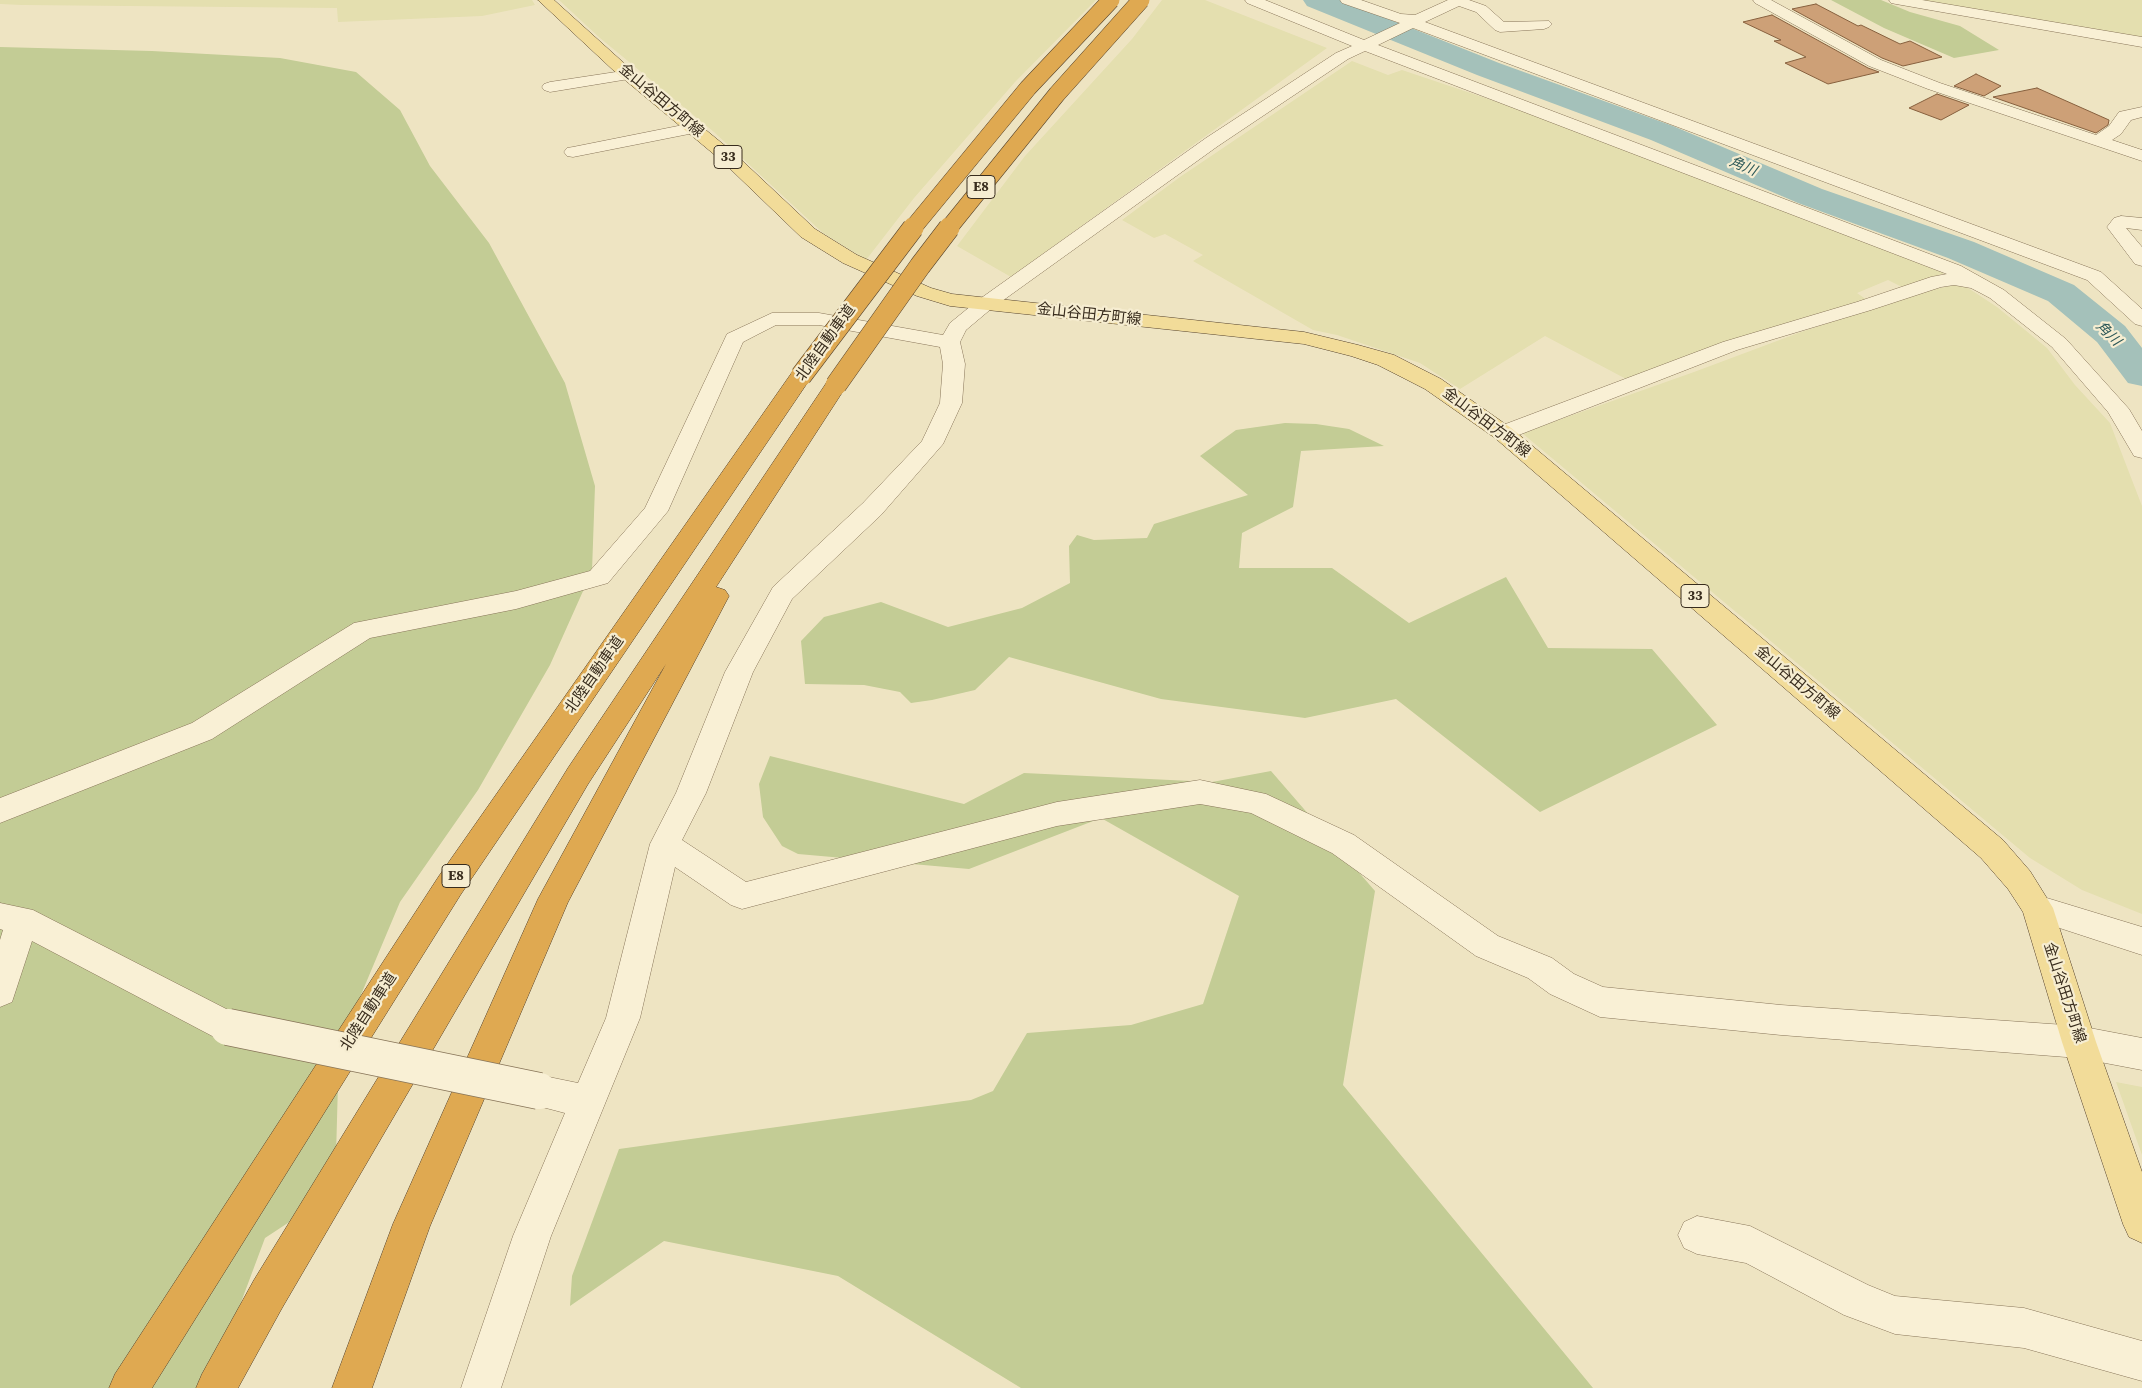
<!DOCTYPE html>
<html>
<head>
<meta charset="utf-8">
<style>
  body { margin:0 }
  canvas { display:block; background:#eee4c2 }
</style>
</head>
<body>
<canvas width="2142" height="1388"></canvas>
<script>
const ctx = document.querySelector('canvas').getContext('2d');
ctx.lineJoin = 'round';
function fill(path, color) { ctx.fillStyle = color; ctx.fill(path, 'evenodd'); }
const poly = rows => new Path2D(rows.map(r => 'M' + r).join(''));
function strokePath(path, color, width, dash) { ctx.strokeStyle = color; ctx.lineWidth = width; ctx.lineCap = dash ? 'butt' : 'round'; ctx.setLineDash(dash || []); ctx.stroke(path); }
function drawText(font, color, halo, rows, align = 'center') {
  ctx.font = font + ' "Source Serif 4","Noto Sans JP",serif'; ctx.lineWidth = 4.5; ctx.setLineDash([]); ctx.textBaseline = 'middle'; ctx.strokeStyle = halo; ctx.fillStyle = color; for (const [text, x, y, turn = 0] of rows) {
    ctx.save(); ctx.translate(x, y); ctx.rotate((+turn || 0) * Math.PI / 180); ctx.textAlign = isNaN(turn) ? turn : align; if (halo) ctx.strokeText(text, 0, 0); ctx.fillText(text, 0, 0); ctx.restore();
  }
}
const farmland = poly([
  [0,0,532,0,535,5,482,16,338,22,337,8,22,5,0,4],
  [559,0,1096,0,1015,82,914,198,866,260,823,233,714,132,600,38],
  [1162,0,1205,0,1327,48,1011,277,957,246,1025,156,1132,39],
  [1913,0,2142,0,2142,38],
  [1352,61,1388,75,1402,70,1542,117,1948,272,1902,287,1888,280,1857,293,1867,300,1628,380,1545,336,1460,389,1420,363,1337,335,1313,330,1193,261,1203,255,1165,234,1154,238,1122,220,1180,177],
  [1958,284,1968,288,1997,307,2047,348,2075,385,2110,423,2142,506,2142,914,2082,890,2030,858,1522,433,1694,372,1801,332,1923,292],
  [2116,1082,2142,1087,2142,1155]
]);
const green = poly([
  [1831,0,1881,0,1910,12,1960,26,1999,50,1954,58,1884,28],
  [0,47,152,51,280,58,356,72,400,110,430,166,489,243,565,383,595,486,592,571,550,665,478,790,400,902,339,1047,335,1192,265,1238,209,1388,0,1388],
  [1285,423,1316,424,1349,429,1384,446,1301,451,1293,507,1242,533,1239,568,1332,568,1409,623,1506,577,1548,648,1652,649,1717,725,1540,812,1396,699,1305,718,1161,699,1009,657,975,690,932,700,911,703,900,692,864,685,805,684,801,641,824,617,881,602,948,627,1022,608,1070,583,1069,546,1077,535,1094,540,1147,538,1154,524,1248,495,1200,456,1236,430],
  [770,756,964,804,1024,773,1212,782,1271,771,1375,891,1343,1085,1593,1388,1021,1388,838,1276,664,1241,570,1306,572,1276,619,1149,971,1100,993,1091,1027,1033,1131,1025,1203,1004,1239,896,1101,818,969,869,798,854,782,846,763,817,759,784]
]);
const river = poly([
  [1303,0,1341,0,1499,63,1673,126,1822,189,1974,242,2074,285,2125,326,2142,348,2142,386,2128,383,2097,342,2048,301,1948,258,1798,203,1651,140,1477,75,1307,6,1303,0]
]);
const building = poly([
  [1816,4,1858,26,1861,25,1900,44,1910,41,1942,57,1903,66,1882,58,1792,9,1816,4],
  [1772,15,1868,68,1879,72,1828,84,1785,63,1806,57,1774,41,1781,40,1743,22,1772,15],
  [1976,74,2001,86,1984,96,1954,86,1976,74],
  [2037,88,2109,120,2108,125,2096,133,1993,97,2037,88],
  [1937,94,1969,105,1941,120,1909,108,1937,94]
]);
const minor = poly([
  [1245,0,1265,0,1364,40,1400,23,1342,3,1340,0,1361,0,1401,14,1415,15,1448,0,1469,0,1486,6,1504,22,1549,21,1552,24,1549,27,1544,29,1500,32,1495,30,1476,12,1459,6,1425,22,2101,272,2142,309,2142,326,2135,324,2087,280,1413,28,1378,45,1961,266,2004,290,2066,339,2129,409,2142,431,2142,458,2134,456,2108,412,2052,347,1990,298,1971,288,1954,285,1941,287,1871,310,1737,350,1511,438,1503,440,1495,438,1492,433,1495,428,1723,342,1857,302,1931,277,1947,274,1365,51,1348,59,1218,146,991,309,966,330,960,342,965,364,962,403,943,444,881,515,792,599,753,672,706,793,682,840,746,882,1057,802,1200,780,1266,794,1354,835,1498,936,1552,958,1574,974,1603,987,1781,1005,2079,1026,2142,1038,2142,1070,2079,1058,1781,1035,1600,1017,1550,994,1528,978,1476,956,1332,853,1251,813,1200,804,1057,826,742,909,731,905,675,867,640,1018,551,1236,501,1388,461,1388,513,1236,565,1113,527,1103,522,1091,527,1079,539,1075,578,1083,606,1018,650,844,676,793,725,672,773,587,863,503,922,441,940,403,943,364,940,347,819,325,776,325,743,342,668,511,608,583,516,609,370,638,212,739,0,823,0,798,192,723,354,623,516,591,590,571,645,508,727,334,772,313,819,313,943,335,950,323,977,301,1206,138,1336,53,1352,46,1247,3,1245,0],
  [1753,0,1771,0,1881,60,1940,83,2096,135,2109,126,2119,112,2142,107,2142,117,2131,120,2121,134,2112,140,2142,150,2142,161,1928,89,1869,66,1755,3,1753,0],
  [1889,0,1922,0,2142,37,2142,47,1896,4,1891,3,1889,0],
  [629,70,635,72,637,75,635,78,550,92,544,90,542,87,544,84,550,82,629,70],
  [693,123,699,124,702,128,699,132,573,157,567,156,564,152,567,148,573,147,693,123],
  [2121,216,2142,218,2142,230,2126,228,2142,247,2142,266,2135,264,2107,227,2114,218,2121,216],
  [0,903,33,910,240,1016,245,1027,240,1038,228,1042,216,1038,32,941,12,1002,0,1007,0,940,3,930,0,929,0,903],
  [1697,1216,1750,1226,1868,1285,1895,1296,2024,1308,2142,1341,2142,1381,2024,1348,1895,1334,1844,1315,1746,1263,1697,1254,1684,1248,1678,1235,1684,1222,1697,1216]
]);
const tertiary = poly([
  [2037,895,2142,927,2142,955,2026,917,2021,908,2026,899,2037,895]
]);
const primary = poly([
  [538,0,554,0,625,64,734,153,815,229,857,255,931,288,952,294,1304,332,1358,345,1394,355,1441,379,1511,428,2003,840,2030,871,2053,908,2096,1042,2142,1172,2142,1243,2129,1237,2123,1224,2062,1042,2023,912,2008,889,1981,858,1495,438,1425,389,1378,365,1351,356,1304,344,950,306,917,296,843,263,801,237,722,161,613,70,538,0]
]);
const motorway = poly([
  [801,370,809,371,812,376,461,894,152,1388,109,1388,115,1374,439,876,793,371,801,370],
  [836,378,844,380,847,385,716,587,725,590,729,596,568,902,430,1226,372,1388,332,1388,393,1224,538,899,666,664,588,784,282,1308,238,1388,196,1388,202,1374,254,1280,568,768,825,385,828,380,836,378]
]);
const minorBridge = poly([
  [228,1027,539,1091]
]);
const motorwayBridgeFar1 = poly([
  [912,229,1028,88,1111,0],
  [948,229,1057,94,1141,0]
]);
const motorwayBridge = poly([
  [801,376,913,228],
  [836,385,920,266,949,228]
]);
const shields = [
  [728,157,28],
  [981,187,28],
  [1695,596,28],
  [456,876,28]
];
const shieldNames = [
  ["33",728,157],
  ["E8",981,187],
  ["33",1695,596],
  ["E8",456,876]
];
const farWaternames = [
  ["角川",1743,167,23],
  ["角川",2108,334,45]
];
const streetNames = [
  ["金山谷田方町線",661,101,40],
  ["金山谷田方町線",1089,315,6],
  ["北陸自動車道",826,343,-54],
  ["金山谷田方町線",1486,423,37],
  ["北陸自動車道",595,675,-55],
  ["金山谷田方町線",1797,683,40],
  ["金山谷田方町線",2064,993,72],
  ["北陸自動車道",369,1012,-57]
];
fill(farmland, '#e4dfaf');
fill(green, '#c3cc95');
fill(river, '#a4c1ba');
fill(building, '#cda077');
strokePath(building, '#87603e', 1);
strokePath(minor, '#887559', 1);
strokePath(tertiary, '#887559', 1);
strokePath(primary, '#56432d', 1);
strokePath(motorway, '#56432d', 1);
fill(minor, '#f9f0d5');
fill(tertiary, '#f9f0d5');
fill(primary, '#f2dc99');
fill(motorway, '#dfa951');
strokePath(minorBridge, '#887559', 38, []);
strokePath(motorwayBridgeFar1, '#56432d', 18, []);
strokePath(motorwayBridge, '#56432d', 22, []);
strokePath(minorBridge, '#f9f0d5', 36);
strokePath(motorwayBridgeFar1, '#dfa951', 17);
strokePath(motorwayBridge, '#dfa951', 21);
for (const [x, y, w] of shields) { const box = new Path2D(); box.roundRect(x - w / 2, y - 11.5, w, 23, 4); ctx.fillStyle = '#f6edd1'; ctx.fill(box); strokePath(box, '#382c1d', 1); }
drawText('bold 14px', '#382c1d', null, shieldNames);
drawText('italic 14px', '#2c5858', '#f6edd1', farWaternames);
drawText('15px', '#382c1d', '#f6edd1', streetNames);
</script>
</body>
</html>
